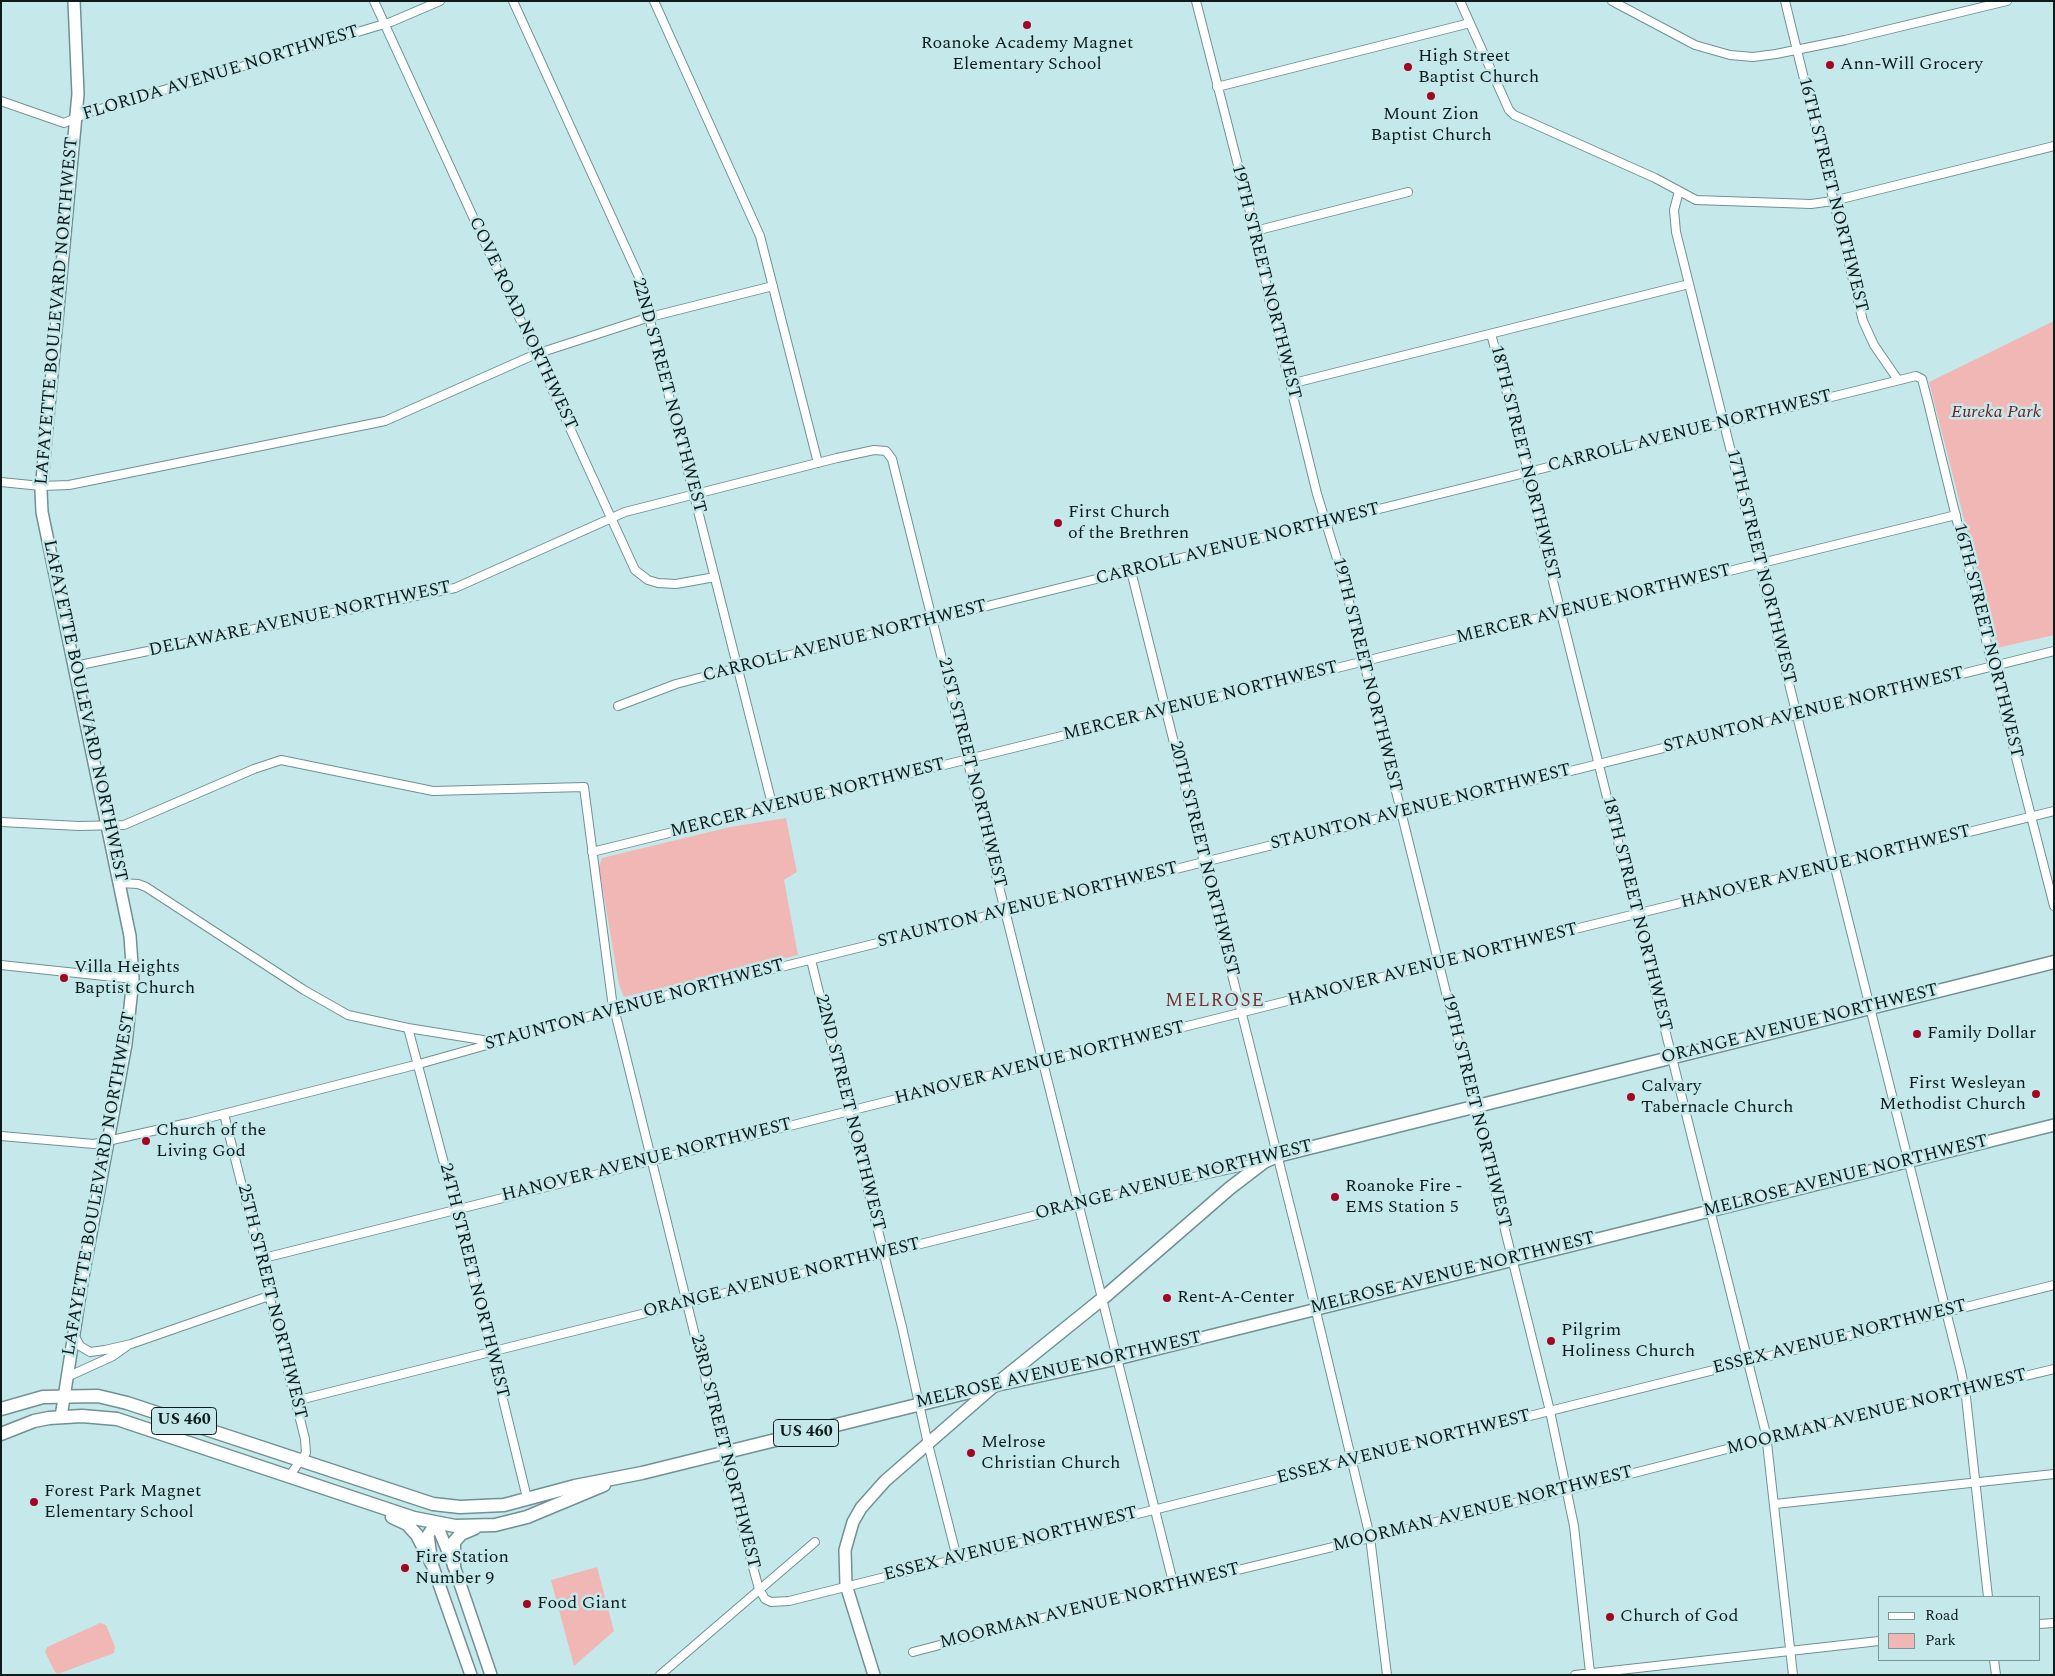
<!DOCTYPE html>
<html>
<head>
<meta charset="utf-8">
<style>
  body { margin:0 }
  #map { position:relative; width:2055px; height:1676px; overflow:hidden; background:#c5e9eb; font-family:Spectral,serif }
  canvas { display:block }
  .frame { position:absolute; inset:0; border:2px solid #0d1b1c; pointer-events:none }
  .legend { position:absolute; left:1878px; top:1596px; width:162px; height:65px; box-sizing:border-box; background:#c5e9eb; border:1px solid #7b9798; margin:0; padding:6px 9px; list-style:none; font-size:15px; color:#0d1b1c }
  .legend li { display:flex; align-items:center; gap:10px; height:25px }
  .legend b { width:25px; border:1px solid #7b9798 }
</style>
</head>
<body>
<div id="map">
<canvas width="2055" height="1676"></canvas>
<div class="frame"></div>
<ul class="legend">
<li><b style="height:6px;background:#fff"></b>Road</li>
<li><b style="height:14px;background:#f1b7b4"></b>Park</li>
</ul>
</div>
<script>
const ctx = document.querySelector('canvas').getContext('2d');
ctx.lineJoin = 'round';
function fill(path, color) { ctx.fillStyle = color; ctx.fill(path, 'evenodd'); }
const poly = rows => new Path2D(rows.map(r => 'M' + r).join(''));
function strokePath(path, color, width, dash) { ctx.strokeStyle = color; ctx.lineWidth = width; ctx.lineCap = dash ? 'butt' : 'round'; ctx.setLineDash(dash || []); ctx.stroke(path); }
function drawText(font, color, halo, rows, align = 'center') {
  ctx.font = font + ' Spectral,serif'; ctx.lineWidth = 5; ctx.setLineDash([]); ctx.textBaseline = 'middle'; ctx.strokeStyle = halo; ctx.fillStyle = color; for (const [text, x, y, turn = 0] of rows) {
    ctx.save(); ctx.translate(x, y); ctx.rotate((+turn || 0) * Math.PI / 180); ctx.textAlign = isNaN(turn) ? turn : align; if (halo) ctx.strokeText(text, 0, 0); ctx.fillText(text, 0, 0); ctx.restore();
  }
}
const green = poly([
  [2054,321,2054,635,1997,648,1929,382],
  [786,818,797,872,784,880,798,955,624,997,619,985,599,867,602,858,730,827],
  [597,1567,614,1631,574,1666,551,1580],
  [100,1623,106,1625,115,1647,114,1653,58,1674,55,1672,45,1652,47,1647]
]);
const street = poly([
  [374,1,635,570,648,580,658,583,676,584,715,577],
  [513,1,639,277,773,808],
  [654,1,760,236,818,463],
  [1196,1,1261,255,1269,299,1290,384,1317,494,1343,578,1550,1411,1574,1526,1590,1673],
  [1460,1,1509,110,1514,115,1655,178,1696,200,1811,204,1833,201,2054,146],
  [1612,1,1695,45,1730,55,1753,57,1776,54,1845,40,2007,1],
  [1785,1,1863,321,1874,345,1898,380],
  [1217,87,1470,23],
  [1,101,64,123,90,112,391,22,440,1],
  [1679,191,1674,210,1676,232,1961,1371,1966,1397,1988,1597],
  [1255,231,1408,192],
  [1491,334,1527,467,1528,481,1766,1434,1793,1675],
  [1290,384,1689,284],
  [1,482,41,486,69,485,385,421,536,354,650,317,773,286],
  [1131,571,1308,1278,1370,1537,1387,1675],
  [75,666,455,588,625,512,837,458,874,450,886,451,892,459,1174,1586],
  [618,706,676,684,737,668,1916,376,1922,379,1928,402,1986,640,2054,906],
  [1,822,79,826,124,825,254,769,281,760,433,791,584,787,612,1000,745,1538,759,1589,765,1599,771,1602,789,1601,2054,1285],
  [592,852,1956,515],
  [120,883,138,884,146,887,304,990,348,1015,408,1028,495,1042],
  [811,960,902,1327,928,1444,957,1558],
  [1,965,133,979],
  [408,1028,461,1227,527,1498],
  [224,1114,305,1439,306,1453,290,1475],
  [1,1136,94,1144,188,1123,419,1064,648,1000,2054,651],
  [260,1259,1514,944,2054,811],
  [74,1335,80,1346,90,1352,105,1350,131,1344,269,1296],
  [67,1377,113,1356,127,1346],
  [295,1401,1132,1191,1261,1162],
  [1775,1504,2054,1474],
  [2039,1624,2054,1623],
  [913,1652,1081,1608,1568,1490,1820,1425,2054,1369],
  [1994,1660,1996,1675],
  [660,1675,815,1542],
  [1575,1675,1879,1641]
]);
const secondary = poly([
  [61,1417,82,1282,126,1044,133,979,130,936,42,512,41,491,78,94,74,1],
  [471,1675,432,1564,428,1535,436,1523,454,1566,491,1675],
  [874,1675,846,1585,845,1550,853,1522,861,1508,885,1481,994,1386,1117,1359,2054,1125]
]);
const primary = poly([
  [1,1409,43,1397,98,1396,127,1403,433,1504,460,1507,504,1505,575,1486,642,1473,994,1386,1102,1299,1230,1188,1264,1162,1277,1156,2054,962],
  [1,1434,34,1421,49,1418,82,1416,117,1419,414,1518,455,1526,495,1525,527,1517,604,1485],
  [392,1517,407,1524,417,1535,432,1564],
  [454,1566,454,1542,461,1534,475,1528]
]);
const markers = [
  [1027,25,5,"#a30623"],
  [1830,65,5,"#a30623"],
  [1408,67,5,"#a30623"],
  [1431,96,5,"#a30623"],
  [1058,523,5,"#a30623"],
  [64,978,5,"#a30623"],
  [1917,1034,5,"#a30623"],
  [2036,1094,5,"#a30623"],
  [1631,1097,5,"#a30623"],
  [146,1141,5,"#a30623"],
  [1335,1197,5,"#a30623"],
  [1167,1298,5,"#a30623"],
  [1551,1341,5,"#a30623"],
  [971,1453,5,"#a30623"],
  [34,1502,5,"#a30623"],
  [405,1568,5,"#a30623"],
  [527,1604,5,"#a30623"],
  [1610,1617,5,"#a30623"]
];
const shields = [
  [184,1421,65],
  [806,1433,65]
];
const shieldNames = [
  ["US 460",184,1421],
  ["US 460",806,1433]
];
const poiNames = [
  ["Roanoke Academy Magnet",1027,44,"center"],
  ["Elementary School",1027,65,"center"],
  ["High Street",1418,57],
  ["Baptist Church",1418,78],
  ["Ann-Will Grocery",1840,65],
  ["Mount Zion",1431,115,"center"],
  ["Baptist Church",1431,136,"center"],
  ["First Church",1068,513],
  ["of the Brethren",1068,534],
  ["Villa Heights",74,968],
  ["Baptist Church",74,989],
  ["Family Dollar",1927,1034],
  ["First Wesleyan",2026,1084,"right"],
  ["Methodist Church",2026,1105,"right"],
  ["Calvary",1641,1087],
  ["Tabernacle Church",1641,1108],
  ["Church of the",156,1131],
  ["Living God",156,1152],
  ["Roanoke Fire -",1345,1187],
  ["EMS Station 5",1345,1208],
  ["Rent-A-Center",1177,1298],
  ["Pilgrim",1561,1331],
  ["Holiness Church",1561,1352],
  ["Melrose",981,1443],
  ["Christian Church",981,1464],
  ["Forest Park Magnet",44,1492],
  ["Elementary School",44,1513],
  ["Fire Station",415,1558],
  ["Number 9",415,1579],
  ["Food Giant",537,1604],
  ["Church of God",1620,1617]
];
const streetNames = [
  ["FLORIDA AVENUE NORTHWEST",221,74,-17],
  ["16TH STREET NORTHWEST",1832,195,76],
  ["19TH STREET NORTHWEST",1265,282,76],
  ["LAFAYETTE BOULEVARD NORTHWEST",58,311,-85],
  ["COVE ROAD NORTHWEST",522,324,65],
  ["22ND STREET NORTHWEST",668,396,75],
  ["CARROLL AVENUE NORTHWEST",1690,432,-14],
  ["18TH STREET NORTHWEST",1524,463,76],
  ["CARROLL AVENUE NORTHWEST",1238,545,-14],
  ["17TH STREET NORTHWEST",1760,567,76],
  ["MERCER AVENUE NORTHWEST",1594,605,-14],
  ["DELAWARE AVENUE NORTHWEST",300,620,-12],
  ["16TH STREET NORTHWEST",1987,641,76],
  ["CARROLL AVENUE NORTHWEST",845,642,-14],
  ["19TH STREET NORTHWEST",1366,675,76],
  ["MERCER AVENUE NORTHWEST",1201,702,-14],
  ["LAFAYETTE BOULEVARD NORTHWEST",84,711,78],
  ["STAUNTON AVENUE NORTHWEST",1814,711,-14],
  ["21ST STREET NORTHWEST",971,773,76],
  ["MERCER AVENUE NORTHWEST",808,799,-14],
  ["STAUNTON AVENUE NORTHWEST",1421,808,-14],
  ["20TH STREET NORTHWEST",1203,859,76],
  ["HANOVER AVENUE NORTHWEST",1826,868,-14],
  ["STAUNTON AVENUE NORTHWEST",1028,906,-14],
  ["18TH STREET NORTHWEST",1636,914,76],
  ["HANOVER AVENUE NORTHWEST",1433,966,-14],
  ["STAUNTON AVENUE NORTHWEST",635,1006,-15],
  ["ORANGE AVENUE NORTHWEST",1800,1025,-14],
  ["HANOVER AVENUE NORTHWEST",1040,1064,-14],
  ["19TH STREET NORTHWEST",1475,1111,76],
  ["22ND STREET NORTHWEST",849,1113,76],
  ["HANOVER AVENUE NORTHWEST",647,1161,-14],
  ["MELROSE AVENUE NORTHWEST",1846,1177,-14],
  ["ORANGE AVENUE NORTHWEST",1174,1181,-14],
  ["LAFAYETTE BOULEVARD NORTHWEST",100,1184,-80],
  ["MELROSE AVENUE NORTHWEST",1453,1274,-14],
  ["ORANGE AVENUE NORTHWEST",782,1279,-14],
  ["24TH STREET NORTHWEST",473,1281,76],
  ["25TH STREET NORTHWEST",271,1302,76],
  ["ESSEX AVENUE NORTHWEST",1840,1338,-14],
  ["MELROSE AVENUE NORTHWEST",1059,1371,-13],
  ["MOORMAN AVENUE NORTHWEST",1877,1413,-14],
  ["ESSEX AVENUE NORTHWEST",1404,1448,-14],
  ["23RD STREET NORTHWEST",724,1452,76],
  ["MOORMAN AVENUE NORTHWEST",1483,1510,-14],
  ["ESSEX AVENUE NORTHWEST",1011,1545,-14],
  ["MOORMAN AVENUE NORTHWEST",1090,1607,-14]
];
const parkNames = [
  ["Eureka Park",1996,413]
];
const neighbourhoodNames = [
  ["MELROSE",1215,1002]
];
fill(green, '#f1b7b4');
strokePath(street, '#6f9193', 10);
strokePath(secondary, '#6f9193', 14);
strokePath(primary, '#6f9193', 15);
strokePath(street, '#fff', 8);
strokePath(secondary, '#fff', 11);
strokePath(primary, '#fff', 12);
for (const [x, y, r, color] of markers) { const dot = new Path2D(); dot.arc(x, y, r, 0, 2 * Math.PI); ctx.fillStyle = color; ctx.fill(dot); strokePath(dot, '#c5e9eb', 2); }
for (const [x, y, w] of shields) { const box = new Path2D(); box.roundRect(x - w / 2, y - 13.5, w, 27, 4); ctx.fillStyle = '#c5e9eb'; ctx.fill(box); strokePath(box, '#0d1b1c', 1); }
drawText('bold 16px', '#0d1b1c', null, shieldNames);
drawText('18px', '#0d1b1c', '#c5e9eb', poiNames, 'left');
drawText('18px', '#0d1b1c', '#c5e9eb', streetNames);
drawText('italic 18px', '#732024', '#c5e9eb', parkNames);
ctx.letterSpacing = '1px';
drawText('19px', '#7c3535', '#c5e9eb', neighbourhoodNames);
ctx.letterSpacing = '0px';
</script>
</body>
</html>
